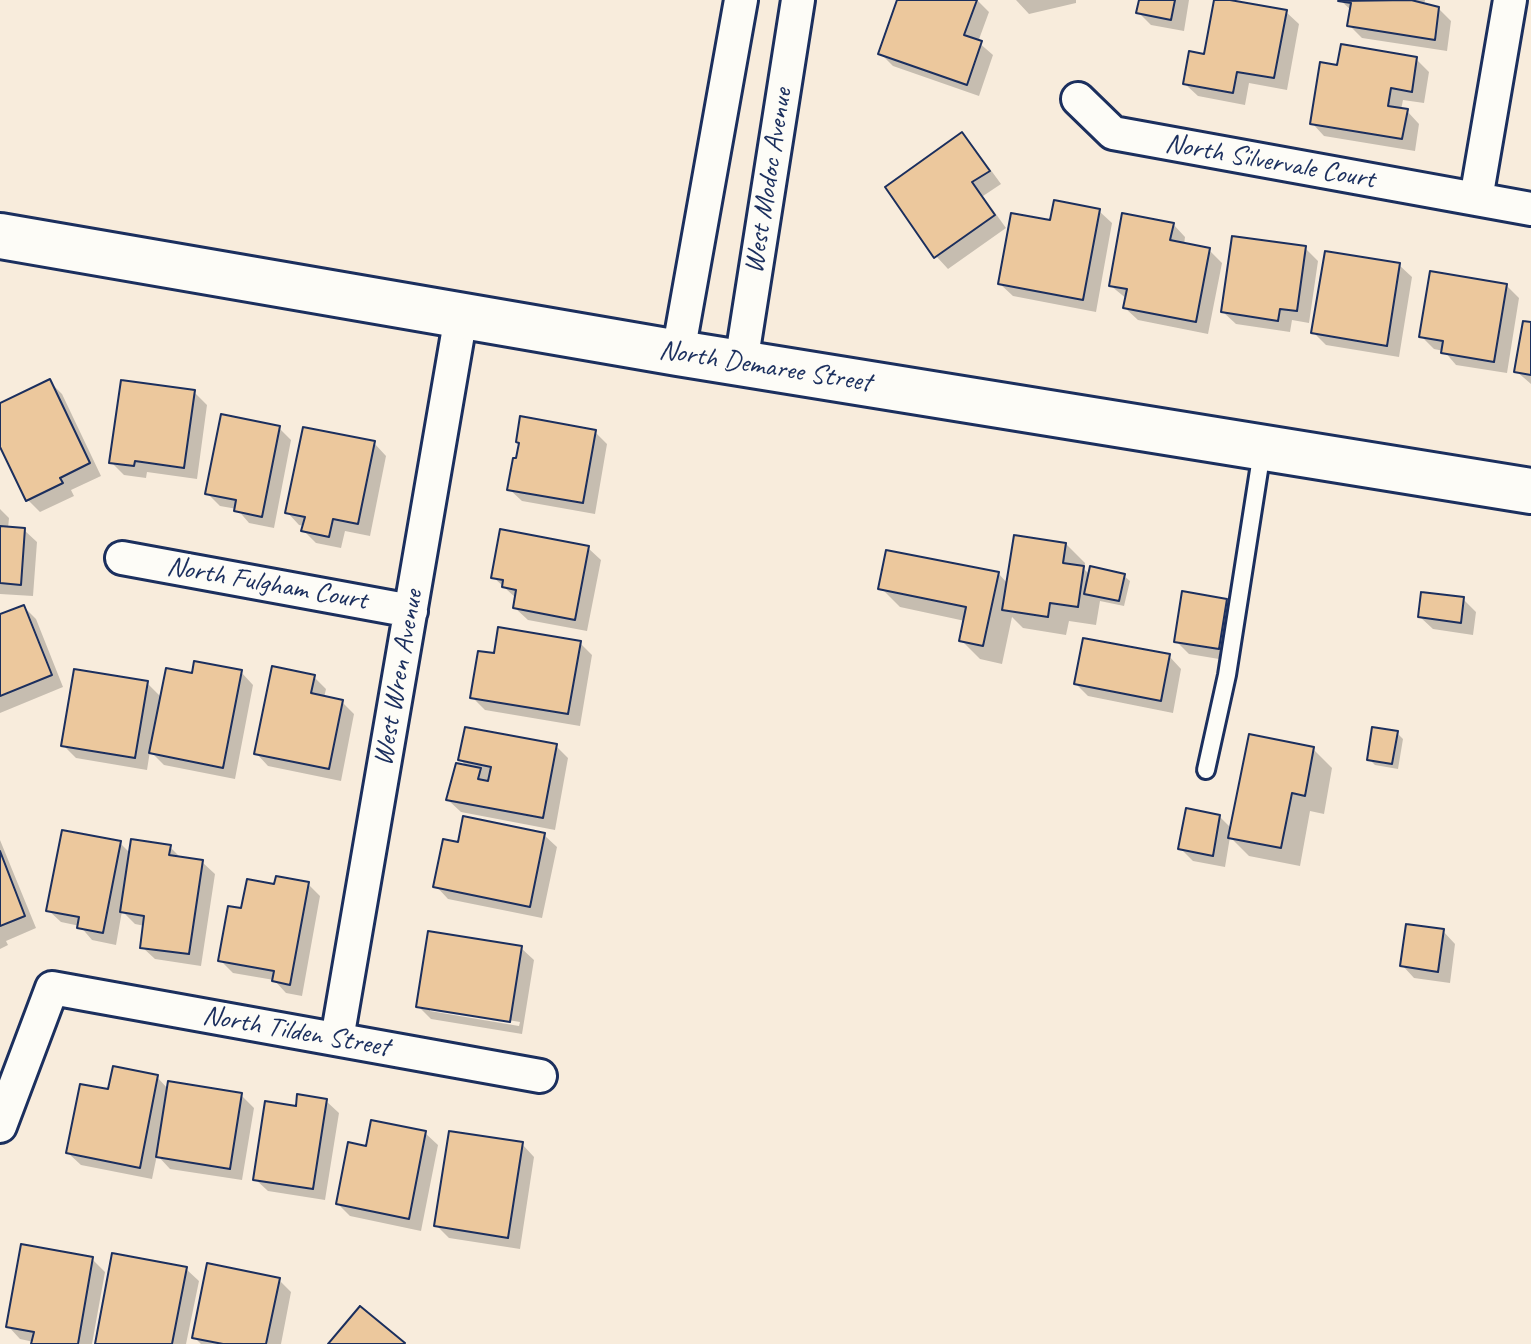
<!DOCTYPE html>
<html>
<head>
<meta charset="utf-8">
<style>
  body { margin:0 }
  canvas { display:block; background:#f8ecdc }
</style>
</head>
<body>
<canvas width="1531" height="1344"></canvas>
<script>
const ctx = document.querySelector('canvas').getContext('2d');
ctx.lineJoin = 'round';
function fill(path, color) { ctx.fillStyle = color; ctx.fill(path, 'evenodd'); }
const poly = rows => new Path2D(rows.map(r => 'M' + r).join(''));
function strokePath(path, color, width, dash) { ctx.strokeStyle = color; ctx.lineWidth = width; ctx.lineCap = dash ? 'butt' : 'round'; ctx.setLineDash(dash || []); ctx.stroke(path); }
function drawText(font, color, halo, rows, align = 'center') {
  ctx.font = font + ' Caveat,sans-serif'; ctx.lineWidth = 6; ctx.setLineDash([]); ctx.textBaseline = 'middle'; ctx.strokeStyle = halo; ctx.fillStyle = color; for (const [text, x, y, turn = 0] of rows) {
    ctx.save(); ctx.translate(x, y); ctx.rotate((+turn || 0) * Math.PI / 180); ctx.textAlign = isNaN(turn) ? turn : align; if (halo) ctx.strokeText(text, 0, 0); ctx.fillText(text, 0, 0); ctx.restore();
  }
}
const shadow = poly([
  [899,0,977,0,989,12,978,42,993,55,979,96,893,66,881,54],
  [1016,0,1076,0,1076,3,1029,14],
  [1141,0,1189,0,1184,31,1151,25,1138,12],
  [1216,0,1286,12,1299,24,1287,90,1249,83,1245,105,1198,96,1185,84,1206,56],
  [1340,0,1425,0,1424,6,1439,9,1451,21,1447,51,1362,38,1350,26,1352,11],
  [1416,59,1429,72,1424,103,1403,100,1401,110,1407,111,1419,124,1415,151,1324,136,1312,123,1339,67],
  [962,135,974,147,1001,184,983,196,1006,228,948,269,936,256],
  [1099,211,1112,223,1096,312,1013,296,1000,284,1052,222],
  [1173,224,1185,237,1184,245,1209,250,1222,263,1208,334,1138,320,1125,308,1127,299,1111,286],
  [1305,248,1318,261,1309,323,1292,320,1290,332,1236,324,1223,312],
  [1399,265,1412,277,1399,357,1326,345,1313,332],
  [1506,285,1519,298,1507,373,1456,365,1444,351,1434,349,1421,336],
  [1531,324,1531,384,1516,371],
  [49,381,62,394,101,476,71,490,74,496,40,512,28,500,0,442,0,405],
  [194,392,207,405,197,479,147,472,146,478,124,475,111,462],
  [279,428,291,440,274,528,249,523,237,509,220,506,207,493],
  [595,432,607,444,595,514,522,501,509,489],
  [374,443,386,456,370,536,345,531,341,548,316,543,304,531,305,526,299,525,287,512],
  [0,509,9,518,8,529,24,530,37,542,33,596,0,594],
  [1066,544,1085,563,1084,569,1090,575,1124,576,1130,581,1124,606,1100,601,1096,625,1069,621,1066,635,1023,628,1012,617,1002,664,980,659,961,640,965,621,900,607,881,588,998,573,1008,584],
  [588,548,601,560,587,631,528,620,515,608,517,599,493,577],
  [1463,599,1476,612,1473,635,1433,629,1420,617],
  [1226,600,1239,613,1231,661,1189,654,1176,641],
  [24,607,36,619,63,687,0,713,0,617],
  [580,643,592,655,580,726,485,710,472,697],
  [1169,656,1181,669,1173,713,1088,696,1076,684],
  [241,672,253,685,235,779,164,765,150,751,147,770,76,758,63,745,147,683,162,698,194,675],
  [314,677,326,689,324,698,342,702,354,714,341,781,268,766,256,753],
  [1397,733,1403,739,1398,769,1375,765,1369,759],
  [556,746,568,758,555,830,461,812,448,800,469,768,460,760],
  [1313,749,1332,768,1324,814,1310,811,1300,866,1249,856,1230,837,1225,867,1193,861,1180,848,1219,816,1232,829],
  [544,835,557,847,542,918,448,899,436,886,459,845],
  [0,840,36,928,6,941,8,945,0,949],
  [120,843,131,854,170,847,182,859,202,862,215,874,201,966,155,959,142,947,145,926,135,924,122,911,116,945,92,940,80,926,61,922,48,910],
  [308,884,320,896,302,996,286,993,274,980,233,973,220,960,243,911,276,886],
  [1443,931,1455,944,1450,983,1414,978,1402,965],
  [521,948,534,960,522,1034,431,1019,418,1006],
  [430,1007,520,1022,519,1026,430,1011],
  [157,1077,168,1089,241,1095,254,1108,242,1180,170,1169,157,1155,152,1179,81,1165,68,1153,110,1091],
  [326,1101,339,1113,325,1200,268,1191,255,1179,297,1109],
  [425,1133,438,1145,421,1231,350,1216,338,1204,367,1148],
  [522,1144,534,1157,520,1249,449,1238,436,1225],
  [92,1259,105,1272,92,1344,33,1344,34,1342,20,1339,8,1326],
  [186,1269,199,1281,186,1344,97,1344],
  [279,1280,291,1292,281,1344,201,1344,194,1337]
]);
const building = poly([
  [897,0,977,0,964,35,982,41,967,85,878,54,897,0],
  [1139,0,1175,0,1171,20,1136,13,1139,0],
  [1214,0,1230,0,1287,10,1274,78,1237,72,1233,93,1183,84,1189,51,1204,54,1214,0],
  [1411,0,1439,7,1435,40,1347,26,1351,3,1338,1,1411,0],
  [1341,44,1417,57,1412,92,1391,88,1388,106,1408,109,1402,139,1310,124,1320,62,1337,65,1341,44],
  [962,132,990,171,972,182,995,215,934,258,885,187,962,132],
  [1054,200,1100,209,1083,300,998,284,1011,213,1050,220,1054,200],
  [1122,213,1174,223,1170,240,1210,248,1196,322,1123,308,1127,289,1109,286,1122,213],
  [1232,236,1306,246,1297,311,1280,309,1278,321,1221,312,1232,236],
  [1325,251,1400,263,1387,346,1311,333,1325,251],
  [1430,271,1507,284,1494,362,1441,353,1443,341,1419,337,1430,271],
  [1523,321,1531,322,1531,375,1514,372,1523,321],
  [50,379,90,463,60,478,63,483,26,501,0,447,0,403,50,379],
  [121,380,195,390,184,468,135,461,134,466,109,463,121,380],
  [221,414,280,426,262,517,234,511,236,500,205,494,221,414],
  [520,416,596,430,583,503,507,490,513,458,516,458,519,443,516,442,520,416],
  [303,427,375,441,358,524,333,519,329,537,301,531,305,517,285,513,303,427],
  [0,526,25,528,21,585,0,583,0,526],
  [500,529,589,546,575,620,513,608,516,590,502,587,503,580,491,578,500,529],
  [1014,535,1066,543,1063,563,1084,566,1078,607,1050,603,1048,617,1002,610,1014,535],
  [886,550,999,572,983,646,959,641,966,607,878,589,886,550],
  [1090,566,1125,574,1119,601,1084,594,1090,566],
  [1182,591,1227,599,1219,649,1174,642,1182,591],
  [1421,592,1464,597,1461,623,1418,617,1421,592],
  [24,605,52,675,0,696,0,614,24,605],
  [498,627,581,641,568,714,470,698,478,651,494,653,498,627],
  [1083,638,1170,654,1161,701,1074,684,1083,638],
  [194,661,242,670,223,768,149,753,166,668,192,673,194,661],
  [272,666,315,675,311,693,343,700,329,769,254,754,272,666],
  [74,669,148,681,135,758,61,746,74,669],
  [465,727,557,744,543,818,446,800,456,763,481,768,478,779,488,781,491,767,458,760,465,727],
  [1372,727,1398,731,1392,764,1367,760,1372,727],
  [1249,734,1314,747,1305,796,1292,793,1281,848,1228,838,1249,734],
  [1186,808,1220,815,1213,856,1178,849,1186,808],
  [463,816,545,833,530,907,433,887,443,839,458,842,463,816],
  [62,830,121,841,103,933,77,928,79,917,46,911,62,830],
  [131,839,171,845,169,855,203,860,189,954,140,948,144,916,120,912,131,839],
  [0,851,25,916,0,926,0,851],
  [276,876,309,882,290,985,272,981,274,971,218,961,228,906,241,908,247,879,274,884,276,876],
  [1406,924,1444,929,1438,972,1400,966,1406,924],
  [428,931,522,946,510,1022,416,1007,428,931],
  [113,1066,158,1075,140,1168,66,1153,80,1084,108,1089,113,1066],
  [168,1081,242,1093,230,1169,156,1157,168,1081],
  [297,1094,327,1099,313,1189,253,1180,265,1101,296,1106,297,1094],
  [371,1120,426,1131,409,1219,336,1204,348,1142,366,1146,371,1120],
  [449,1131,523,1142,508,1238,434,1226,449,1131],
  [21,1244,93,1257,78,1344,31,1344,34,1332,6,1327,21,1244],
  [112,1253,187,1267,172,1344,95,1344,112,1253],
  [207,1263,280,1278,266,1344,223,1344,192,1338,207,1263],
  [360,1306,405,1343,404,1344,328,1344,360,1306]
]);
const service = poly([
  [1206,770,1227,675,1262,451]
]);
const minor = poly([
  [1078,99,1113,133,1531,209],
  [1476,199,1510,0],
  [678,353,741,0],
  [741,363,798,0],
  [122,558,411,611],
  [337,1039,461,316],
  [0,1126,52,988,540,1076]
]);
const secondary = poly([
  [0,236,678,353,1531,491]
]);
const streetNames = [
  ["North Silvervale Court",1270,162,10],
  ["West Modoc Avenue",769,181,-81],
  ["North Demaree Street",765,367,9],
  ["North Fulgham Court",267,584,10],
  ["West Wren Avenue",399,678,-80],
  ["North Tilden Street",296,1032,10]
];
fill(shadow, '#0003');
fill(building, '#ecc89d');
strokePath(building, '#1b2f5e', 2);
strokePath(service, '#1b2f5e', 22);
strokePath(minor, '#1b2f5e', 38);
strokePath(secondary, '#1b2f5e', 50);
strokePath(service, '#fdfcf7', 16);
strokePath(minor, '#fdfcf7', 32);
strokePath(secondary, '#fdfcf7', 44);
drawText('28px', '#1b2f5e', '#fdfcf7', streetNames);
</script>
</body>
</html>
